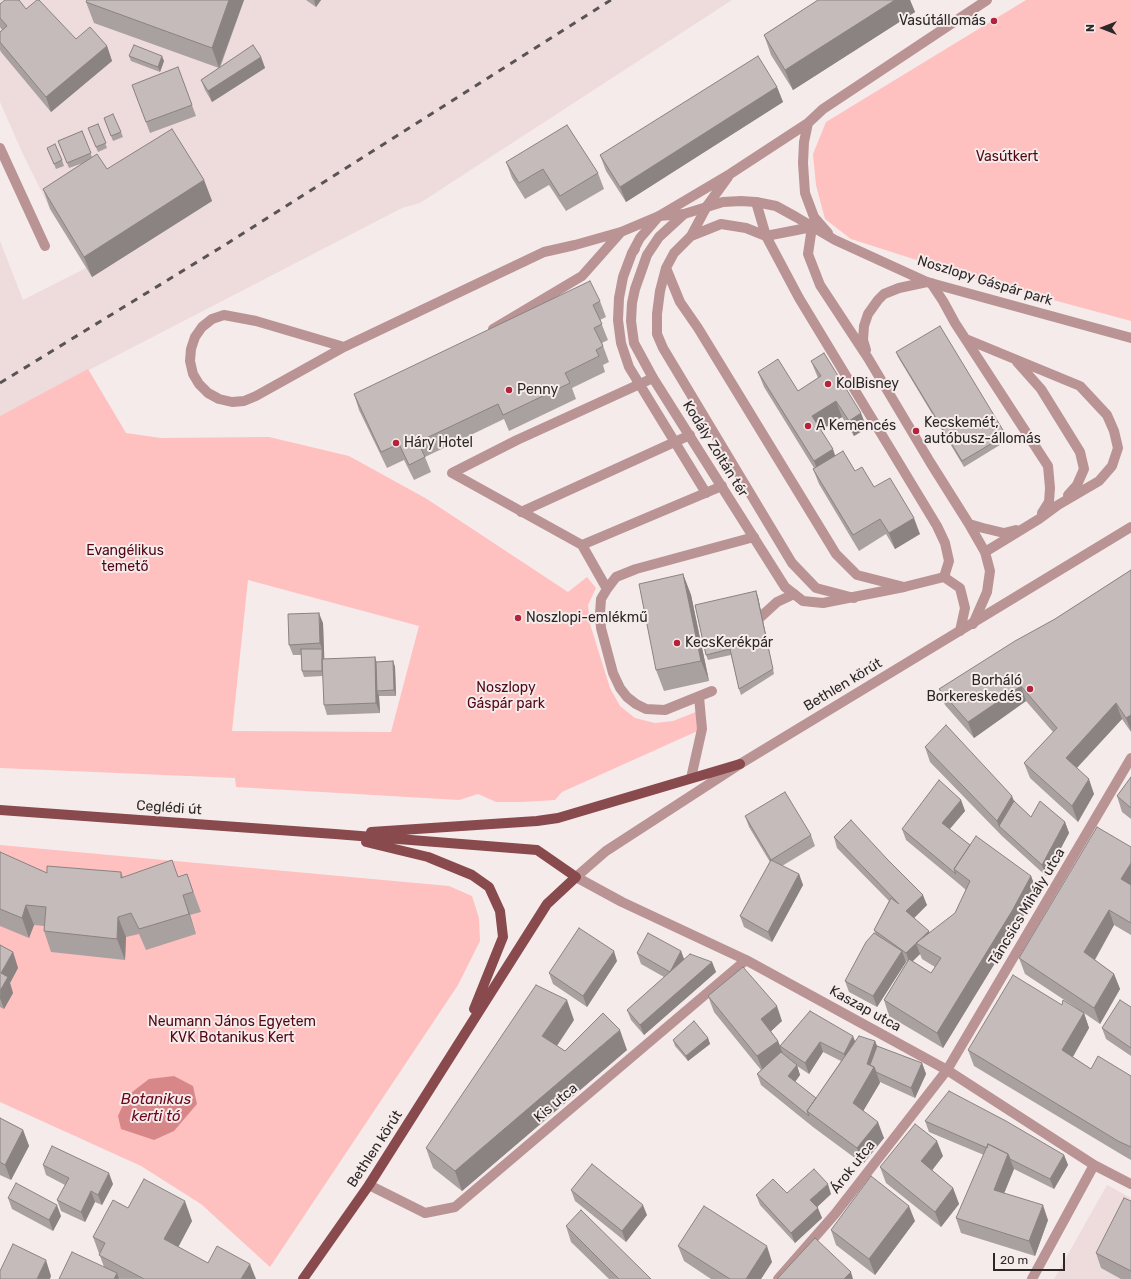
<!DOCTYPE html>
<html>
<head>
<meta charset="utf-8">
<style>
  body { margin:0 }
  #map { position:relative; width:1131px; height:1279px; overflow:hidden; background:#f6ebeb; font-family:Rubik,sans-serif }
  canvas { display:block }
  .north { position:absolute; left:1083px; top:8px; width:40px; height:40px; -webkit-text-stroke:3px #f6ebeb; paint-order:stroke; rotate:270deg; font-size:11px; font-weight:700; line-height:16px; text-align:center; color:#2b2827 }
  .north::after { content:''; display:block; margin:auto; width:14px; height:18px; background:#2b2827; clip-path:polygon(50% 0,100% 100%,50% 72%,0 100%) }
  .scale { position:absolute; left:993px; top:1253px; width:72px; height:18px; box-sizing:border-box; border:2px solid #2b2827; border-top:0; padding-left:5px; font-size:12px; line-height:14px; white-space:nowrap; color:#2b2827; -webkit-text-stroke:3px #f6ebeb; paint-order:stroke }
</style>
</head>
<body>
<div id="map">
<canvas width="1131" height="1279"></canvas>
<div class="north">N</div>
<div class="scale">20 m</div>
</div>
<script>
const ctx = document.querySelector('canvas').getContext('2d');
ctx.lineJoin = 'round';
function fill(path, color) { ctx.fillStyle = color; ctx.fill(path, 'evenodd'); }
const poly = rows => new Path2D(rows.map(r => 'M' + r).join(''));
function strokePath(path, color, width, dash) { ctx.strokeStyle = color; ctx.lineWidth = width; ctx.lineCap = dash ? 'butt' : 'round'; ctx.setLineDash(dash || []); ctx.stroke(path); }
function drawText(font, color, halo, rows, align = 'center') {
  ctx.font = font + ' Rubik,sans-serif'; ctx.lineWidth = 4; ctx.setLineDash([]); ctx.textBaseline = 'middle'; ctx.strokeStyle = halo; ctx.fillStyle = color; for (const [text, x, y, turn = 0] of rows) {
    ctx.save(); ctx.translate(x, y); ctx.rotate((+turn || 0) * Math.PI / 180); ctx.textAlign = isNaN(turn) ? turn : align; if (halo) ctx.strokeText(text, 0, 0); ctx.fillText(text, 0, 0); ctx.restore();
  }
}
const built = poly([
  [0,0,732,0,420,203,402,208,0,416,0,241,23,300,86,268,50,209,22,152,0,102],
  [1107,1185,1131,1198,1131,1279,1054,1279]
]);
const green = poly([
  [1026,0,1131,0,1131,321,979,280,851,239,825,219,816,185,813,154,826,122],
  [88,369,126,433,161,438,269,437,349,456,427,499,568,592,587,577,596,588,588,605,590,624,610,688,620,706,635,718,655,723,673,721,701,710,702,729,562,792,555,800,522,802,496,802,478,794,459,800,236,787,235,778,0,768,0,416],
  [248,580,419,626,391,732,232,731],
  [0,845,449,886,472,896,479,918,480,941,458,985,270,1267,201,1204,141,1166,0,1102]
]);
const water = poly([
  [174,1076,193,1086,197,1104,174,1131,154,1140,121,1129,118,1116,127,1096,149,1079]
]);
const service = poly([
  [0,148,45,246],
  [756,202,766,236,799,298,937,526,945,543,949,561,944,577],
  [691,236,707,206],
  [666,268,680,302,698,328,836,554,857,575,904,587],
  [931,283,943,301,955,323,1048,466,1050,488,1049,502,1042,513],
  [224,315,256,321,344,347,256,396,244,401,232,402,219,399,208,393,199,384,193,374,190,361,191,349,195,337,202,327,212,319,224,315],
  [493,329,582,276,621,232],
  [966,339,1080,386,1107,415,1114,431,1118,448,1112,466,1099,481,1058,505,1039,519,985,552],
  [344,347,544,252,575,245,621,232,659,216,684,214],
  [866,350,863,340,864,326,868,314,878,300,884,294,899,288,927,282],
  [1017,362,1041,389,1080,452,1084,469,1077,485,1068,495],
  [653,378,517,440,452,473,582,545,722,486],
  [521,512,690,435],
  [969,524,983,528,1004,533,1016,530],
  [582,545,607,589,601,599,600,614,601,628,613,673,620,688,627,697,636,704,646,709,665,710,712,691],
  [607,589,616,577,636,569,754,537],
  [854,598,816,588,792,563,663,348,657,334,657,314,660,291,666,268,674,253,691,236,721,224,746,228,766,236,812,227,808,254,820,285,868,358,930,462,969,524,985,552,990,571,987,592,973,624],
  [753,624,777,602,794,594],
  [691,778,702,729,699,697]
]);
const minor = poly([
  [808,123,804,142,803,163,805,193,814,217,828,233],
  [707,206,728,177],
  [635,249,632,253,623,277,619,298,618,320,621,343,629,367,706,493],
  [632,253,640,238,659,216,730,174,808,123,823,109,987,0],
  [960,631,965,608,960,588,944,577,904,587,823,603,803,601,785,587,653,378,634,343,631,321,632,303,635,289,647,255,659,237,684,214,723,202,741,201,756,202,776,206,796,217,835,240,927,282,1131,338],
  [576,877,622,902,746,960,947,1070,1094,1165,1131,1184],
  [369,1185,425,1213,455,1207,746,960],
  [778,1279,835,1214,947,1070,1131,758],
  [1032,1279,1094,1165]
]);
const tertiary = poly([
  [576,877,606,851,740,764,1131,527]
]);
const primary = poly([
  [0,810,335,834,537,850,576,877,547,904,369,1185,303,1279],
  [371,832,537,821,558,818,740,764],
  [366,842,428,857,472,875,489,887,500,911,503,937,474,1009]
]);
const rail = poly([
  [0,383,228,243,611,0]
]);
const wall = poly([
  [244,0,220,68,261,57,265,68,212,102,205,90,201,80,219,68,94,23,86,2],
  [306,0,321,0,316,7],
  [818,0,910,0,915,12,793,90,771,55,764,35],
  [0,4,26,9,76,39,107,46,112,61,51,112,1,52,0,50,0,32,2,30,0,27],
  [129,56,164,61,160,72,131,61],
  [178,67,196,116,150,133,132,85],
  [777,87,783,102,626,202,606,171,600,155],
  [104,118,121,132,123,137,113,141],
  [98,124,107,148,98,152,88,128],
  [82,131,92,157,107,169,204,180,212,201,92,277,50,209,43,189,83,163,69,168,58,141],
  [47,148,62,160,64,166,56,169],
  [506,162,598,173,604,189,566,211,549,185,525,199,512,178],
  [600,301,606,317,600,320,608,340,602,343,609,362,603,365,605,372,572,388,576,399,509,431,504,419,425,457,431,472,414,480,404,460,387,468,359,410,354,394],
  [896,352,1006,435,1008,440,964,467,898,357],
  [811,361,867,428,854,436,842,417,821,430,835,456,855,471,874,487,920,534,895,549,886,534,859,551,819,484,813,469,814,468,764,387,758,372,798,391,818,378],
  [1131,570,1131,732,1122,719,1077,768,1094,794,1078,822,1030,778,1024,763,1053,732,1026,701,974,738,945,705,939,689,1055,619],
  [683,574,691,595,709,681,664,691,656,670],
  [756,591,758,597,774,674,741,695,739,689,731,655,708,660,706,655],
  [323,623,324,659,375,657,376,662,393,661,395,667,396,696,379,696,380,713,327,715,324,705,323,676,304,677,302,671,301,655,293,655,289,645],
  [925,747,1014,801,1031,817,1065,822,1069,833,1046,876,1002,836,930,762],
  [1131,777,1131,819,1122,812,1117,796],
  [961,800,965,811,950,829,970,845,1031,876,1037,892,1017,927,943,1048,889,1016,884,1000,907,962,905,960,906,962,877,1007,849,992,845,981,876,935,874,930,889,901,837,848,834,837,927,905,914,918,930,933,955,913,966,890,959,884,906,840,902,829],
  [920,954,922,959,935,967,931,973,912,961],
  [745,816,811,835,815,846,782,866,799,874,803,885,772,942,744,927,740,916,770,862,749,827],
  [1131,847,1131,935,1114,925,1095,960,1114,974,1120,989,1100,1024,1084,1013,1089,1028,1073,1057,1091,1069,1131,1076,1131,1160,1124,1156,974,1066,968,1050,1062,1005,1078,1009,1025,974,1019,958],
  [0,852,47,873,121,872,123,877,178,877,187,874,201,912,190,915,196,934,146,950,139,934,126,937,125,960,51,952,44,931,44,926,34,925,29,938,0,926],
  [0,945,13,952,18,968,10,983,13,993,4,1009,0,1007],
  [681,951,684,959,712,962,716,972,644,1035,631,1020,627,1010,664,977,641,964,637,953],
  [617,961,587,1007,553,984,549,973],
  [708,996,782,1021,771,1031,778,1041,780,1046,810,1011,855,1041,875,1041,877,1046,922,1063,926,1074,915,1098,880,1082,863,1111,884,1138,863,1164,813,1127,761,1085,757,1074,761,1070,714,1012],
  [823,1052,841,1061,816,1098,795,1082,800,1075,797,1066,809,1074],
  [1131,1007,1131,1056,1106,1039,1102,1028],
  [574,1020,557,1046,565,1051,627,1050,462,1191,433,1168,426,1148],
  [708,1038,710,1044,688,1061,675,1046,673,1040],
  [0,1118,23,1130,29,1146,11,1180,0,1175],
  [925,1121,1064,1155,1068,1165,1054,1189,1014,1169,1004,1193,1048,1220,1035,1256,961,1233,956,1218,984,1155,929,1132],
  [943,1156,932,1170,953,1188,959,1204,941,1227,886,1183,880,1167],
  [43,1165,113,1184,102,1205,95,1202,85,1222,61,1211,57,1200,65,1185,46,1175],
  [571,1190,647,1215,626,1242,575,1201],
  [787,1193,831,1194,817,1207,822,1218,795,1243,760,1205,756,1195],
  [8,1198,61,1216,53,1231,12,1209],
  [1131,1201,1131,1279,1121,1279,1101,1268,1096,1253],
  [128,1208,192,1221,178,1247,208,1263,256,1279,59,1279,104,1267,93,1237],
  [915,1221,875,1275,836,1245,831,1230],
  [566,1226,651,1279,609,1279,571,1242],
  [678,1246,772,1262,761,1279,711,1279,684,1261]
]);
const shadedWall = poly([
  [229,0,244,0,219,68,212,48],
  [314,0,321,0,316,7],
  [895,0,910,0,915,12,793,90,785,70],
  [107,46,112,61,51,112,46,97],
  [162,56,164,61,160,72,158,67],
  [261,57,265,68,212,102,208,91],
  [777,87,783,102,626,202,620,187],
  [204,180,212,201,92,277,84,257],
  [836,401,842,417,818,432,812,416],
  [861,413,867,428,854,436,849,421],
  [833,449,838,464,820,476,814,461],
  [914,518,920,534,895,549,889,533],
  [683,574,691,595,709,681,701,661],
  [756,591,758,597,774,674,773,669],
  [319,613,323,623,325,676,323,671,322,649,320,643],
  [375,657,378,667,377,691,379,696,380,713,376,703],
  [393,661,395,667,396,696,394,690],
  [1021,686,1026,701,974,738,968,722],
  [1116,703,1122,719,1071,774,1066,758],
  [1131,715,1131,731,1126,718],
  [1089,779,1094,794,1078,822,1072,806],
  [1012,796,1018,811,999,826,1002,836,997,821],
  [961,800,965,811,946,833,942,823],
  [1065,822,1069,833,1046,876,1042,865],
  [1131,863,1131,887,1121,879],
  [799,874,803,885,772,942,768,932],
  [1031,876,1037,892,1017,927,943,1048,937,1033],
  [183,895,190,915,196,934,189,914],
  [923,895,927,905,910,922,906,911],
  [26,905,34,925,29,938,22,918],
  [1109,910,1114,925,1090,968,1084,952],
  [118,917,126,937,125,960,117,939],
  [929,931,933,941,916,943],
  [916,943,920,954,910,964,906,953],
  [614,951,617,961,587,1007,583,996],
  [681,951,685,962,670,972],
  [902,951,906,962,877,1007,873,996],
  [13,952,18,968,10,983,13,993,4,1009,0,998,1,973],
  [712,962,716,972,644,1035,640,1025],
  [1114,974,1120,989,1100,1024,1094,1008],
  [567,1000,574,1020,549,1057,542,1036],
  [777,1006,782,1021,767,1035,761,1019],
  [1084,1013,1089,1028,1068,1065,1062,1050],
  [620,1030,627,1050,462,1191,455,1171],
  [853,1036,857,1046,847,1065,844,1054],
  [708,1038,710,1044,688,1061,686,1056],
  [778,1041,784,1057,763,1071,757,1056],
  [875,1041,881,1056,876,1071,880,1083,859,1118,853,1103],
  [820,1042,823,1052,809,1074,805,1063],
  [922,1063,926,1074,915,1098,911,1088],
  [797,1065,800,1075,792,1086,788,1076],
  [878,1122,884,1138,863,1164,857,1148],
  [23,1130,29,1146,11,1180,5,1165],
  [937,1141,943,1156,927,1177,921,1161],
  [1008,1154,1014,1169,999,1206,994,1190],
  [1064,1155,1068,1165,1054,1189,1050,1179],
  [109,1173,113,1184,102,1205,98,1195],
  [828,1184,831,1194,814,1210,810,1200],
  [953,1188,959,1204,941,1227,935,1212],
  [91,1191,95,1202,85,1222,81,1212],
  [185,1201,192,1221,172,1259,164,1239],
  [57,1205,61,1216,53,1231,49,1220],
  [643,1205,647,1215,626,1242,622,1231],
  [1043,1205,1048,1220,1035,1256,1029,1241],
  [909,1206,915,1221,875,1275,869,1259],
  [818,1208,822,1218,795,1243,791,1233],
  [767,1246,772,1262,761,1279,746,1279],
  [46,1260,51,1276,50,1279,37,1279],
  [250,1264,256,1279,241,1279],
  [851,1272,853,1279,844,1279],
  [117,1273,119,1279,114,1279]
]);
const building = poly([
  [5,0,19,0,26,9,37,0,39,0,76,39,90,27,107,46,46,97,0,42,0,32,7,26,0,18,0,4,5,0],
  [87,0,229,0,212,48,86,2,87,0],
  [818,0,895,0,785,70,764,35,818,0],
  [134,45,162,56,158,67,129,56,134,45],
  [253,45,261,57,208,91,201,80,253,45],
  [758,56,777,87,620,187,600,155,758,56],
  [178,67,192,105,146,122,132,85,178,67],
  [113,114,121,132,111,136,104,118,113,114],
  [98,124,106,143,96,147,88,128,98,124],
  [567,125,598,173,560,196,543,169,519,183,506,162,567,125],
  [172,129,204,180,84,257,43,189,97,154,107,169,172,129],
  [82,131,91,153,67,163,58,141,82,131],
  [55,144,62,160,54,164,47,148,55,144],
  [590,281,600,301,593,305,602,324,594,328,603,346,596,350,599,356,565,373,570,383,503,415,498,404,418,442,425,457,409,465,399,444,381,452,354,394,590,281],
  [940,326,1006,435,962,461,896,352,940,326],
  [824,353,861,413,849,421,836,401,812,416,833,449,814,461,758,372,778,359,798,391,821,376,811,361,824,353],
  [843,451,855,471,862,467,874,487,890,478,914,518,889,533,880,519,853,535,813,469,843,451],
  [1131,570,1131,715,1126,718,1116,703,1066,758,1089,779,1072,806,1024,763,1057,728,1021,686,968,722,939,689,1015,641,1055,619,1131,570],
  [683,574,701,661,656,670,639,584,683,574],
  [756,591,773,669,739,689,730,649,706,655,695,605,756,591],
  [319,613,320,643,289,645,288,614,319,613],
  [301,649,322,649,322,671,302,671,301,649],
  [375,657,376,703,324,705,322,659,375,657],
  [393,661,394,690,377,691,376,662,393,661],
  [946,725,1012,796,997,821,925,747,946,725],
  [1131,777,1131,808,1117,796,1131,777],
  [939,780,961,800,942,823,970,845,954,869,956,874,902,829,939,780],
  [785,792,811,835,771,860,745,816,785,792],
  [1014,801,1031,817,1040,801,1065,822,1042,865,999,826,1014,801],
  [851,820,887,859,923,895,906,911,929,931,906,953,874,930,891,898,899,904,834,837,851,820],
  [1097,827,1131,847,1131,863,1121,879,1131,885,1131,923,1109,910,1084,952,1114,974,1094,1008,1019,958,1097,827],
  [976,836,1031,876,1012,911,937,1033,884,1000,909,959,931,973,941,958,916,943,955,913,970,881,954,869,976,836],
  [0,852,47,873,47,866,121,872,121,878,172,860,178,877,187,874,193,892,183,895,189,914,139,929,131,913,118,917,117,939,44,931,46,907,26,905,22,918,0,909,0,852],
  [771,860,799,874,768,932,740,916,771,860],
  [579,928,614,951,583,996,549,973,579,928],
  [648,933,681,951,670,972,637,953,648,933],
  [874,933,902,951,873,996,845,981,866,942,874,933],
  [0,945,13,952,1,973,8,977,0,991,0,945],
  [690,954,712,962,640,1025,627,1010,690,954],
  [743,967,777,1006,761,1019,778,1041,757,1056,708,996,743,967],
  [1013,975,1062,1005,1063,1000,1084,1013,1062,1050,1091,1069,1098,1056,1131,1076,1131,1147,1118,1141,968,1050,1013,975],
  [536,985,567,1000,542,1036,565,1051,603,1013,620,1030,455,1171,426,1148,536,985],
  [1120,1000,1131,1007,1131,1048,1102,1028,1120,1000],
  [810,1011,853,1036,844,1054,820,1042,805,1063,780,1046,810,1011],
  [694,1021,708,1038,686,1056,673,1040,694,1021],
  [859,1036,875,1041,867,1064,874,1067,853,1103,878,1122,857,1148,807,1111,859,1036],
  [877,1046,922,1063,911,1088,876,1072,874,1067,870,1065,877,1046],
  [781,1052,797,1065,788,1076,816,1098,807,1111,809,1116,757,1074,781,1052],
  [949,1091,1006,1121,1064,1155,1050,1179,1010,1159,1008,1154,988,1144,987,1148,925,1121,949,1091],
  [0,1118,23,1130,5,1165,0,1162,0,1118],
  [915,1124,937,1141,921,1161,953,1188,935,1212,880,1167,915,1124],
  [988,1144,1008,1154,994,1190,1043,1205,1029,1241,956,1218,988,1144],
  [52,1146,109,1173,98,1195,91,1191,81,1212,57,1200,69,1178,43,1165,52,1146],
  [592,1164,643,1205,622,1231,571,1190,592,1164],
  [814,1169,828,1184,810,1200,818,1208,791,1233,756,1195,773,1179,787,1193,814,1169],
  [871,1176,909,1206,869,1259,831,1230,871,1176],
  [144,1179,185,1201,164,1239,208,1263,217,1246,250,1264,241,1279,144,1279,99,1255,105,1243,93,1237,113,1200,128,1208,144,1179],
  [16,1183,57,1205,49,1220,8,1198,16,1183],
  [1124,1198,1131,1201,1131,1271,1096,1253,1124,1198],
  [704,1206,767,1246,746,1279,730,1279,678,1246,704,1206],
  [581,1210,651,1279,619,1279,566,1226,581,1210],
  [815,1238,851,1272,844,1279,777,1279,815,1238],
  [13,1244,46,1260,37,1279,0,1279,0,1271,13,1244],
  [72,1252,117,1273,114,1279,59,1279,72,1252]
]);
const markers = [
  [994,21,4,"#b5233a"],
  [828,384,4,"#b5233a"],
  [509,390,4,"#b5233a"],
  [808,426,4,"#b5233a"],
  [916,431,4,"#b5233a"],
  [396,443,4,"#b5233a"],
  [518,618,4,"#b5233a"],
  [677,643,4,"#b5233a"],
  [1030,689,4,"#b5233a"]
];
const poiNames = [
  ["Vasútállomás",986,21,"right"],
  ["KolBisney",836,384],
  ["Penny",517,390],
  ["Kecskemét,",924,423],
  ["autóbusz-állomás",924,439],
  ["A Kemencés",816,426],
  ["Háry Hotel",404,443],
  ["Noszlopi-emlékmű",526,618],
  ["KecsKerékpár",685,643],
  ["Borháló",1022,681,"right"],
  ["Borkereskedés",1022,697,"right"]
];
const parkNames = [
  ["Vasútkert",1007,157],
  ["Evangélikus",125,551],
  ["temető",125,567],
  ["Noszlopy",506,688],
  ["Gáspár park",506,704],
  ["Neumann János Egyetem",232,1022],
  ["KVK Botanikus Kert",232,1038]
];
const streetNames = [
  ["Noszlopy Gáspár park",985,281,17],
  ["Kodály Zoltán tér",715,449,58],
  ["Bethlen körút",843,685,-31],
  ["Ceglédi út",169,808,4],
  ["Táncsics Mihály utca",1027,907,-59],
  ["Kaszap utca",865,1009,29],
  ["Kis utca",556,1103,-40],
  ["Bethlen körút",375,1149,-57],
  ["Árok utca",853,1167,-52]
];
const waterNames = [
  ["Botanikus",156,1100],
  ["kerti tó",156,1117]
];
fill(built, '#eedbdb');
fill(green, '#ffc0c0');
fill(water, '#d88789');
strokePath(service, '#ba9494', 10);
strokePath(minor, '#ba9494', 10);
strokePath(tertiary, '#ba9494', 10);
strokePath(primary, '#884a4c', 10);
strokePath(rail, '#595453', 3, [7, 7]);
fill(wall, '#a9a1a0');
fill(shadedWall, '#8a8382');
fill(building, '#c5bbba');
strokePath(building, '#8a8382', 1);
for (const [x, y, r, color] of markers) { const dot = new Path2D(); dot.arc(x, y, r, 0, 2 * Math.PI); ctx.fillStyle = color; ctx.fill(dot); strokePath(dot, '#f6ebeb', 1.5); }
drawText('14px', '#2b2827', '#f6ebeb', poiNames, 'left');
drawText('14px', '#510714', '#f6ebeb', parkNames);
drawText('14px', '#2b2827', '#f6ebeb', streetNames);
drawText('italic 15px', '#6b061b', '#f6ebeb', waterNames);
</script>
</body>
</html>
